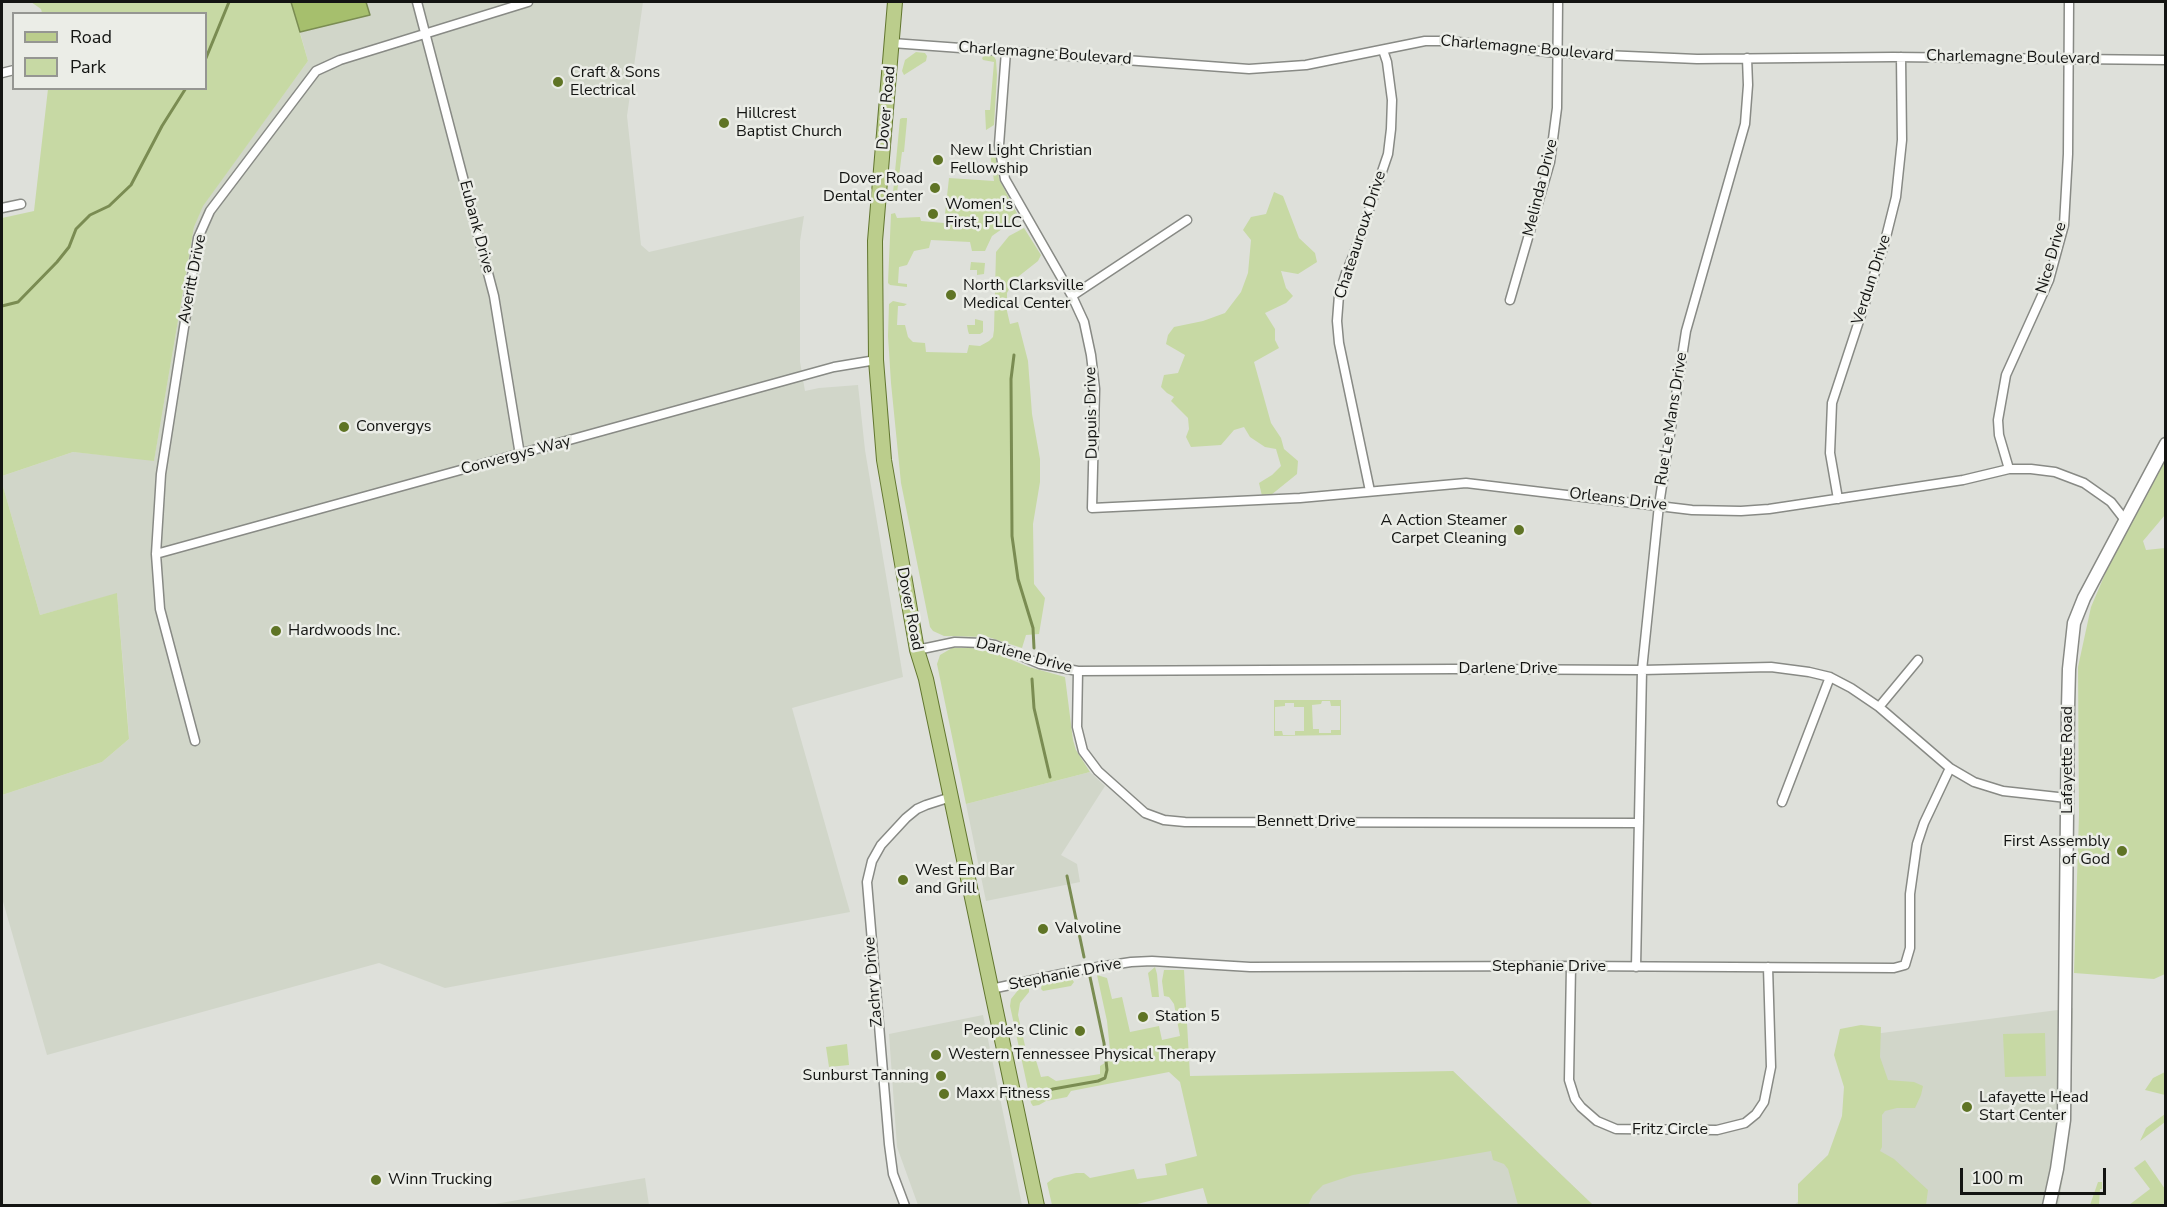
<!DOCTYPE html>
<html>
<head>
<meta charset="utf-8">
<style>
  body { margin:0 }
  #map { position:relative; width:2167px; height:1207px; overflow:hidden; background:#dee0da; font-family:"Nunito Sans",sans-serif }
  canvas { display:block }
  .frame { position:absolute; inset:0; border:3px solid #131412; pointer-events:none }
  .legend { position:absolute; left:12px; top:12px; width:195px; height:78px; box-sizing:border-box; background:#ebede7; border:2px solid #959692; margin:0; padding:8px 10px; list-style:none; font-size:18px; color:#131412 }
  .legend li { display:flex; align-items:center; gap:12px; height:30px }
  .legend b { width:30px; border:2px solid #959692 }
  .scale { position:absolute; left:1960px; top:1168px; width:146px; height:27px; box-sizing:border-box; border:3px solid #131412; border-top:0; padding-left:8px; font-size:18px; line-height:21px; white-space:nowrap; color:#131412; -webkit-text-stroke:4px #ebede7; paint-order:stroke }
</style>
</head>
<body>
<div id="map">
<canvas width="2167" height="1207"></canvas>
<div class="frame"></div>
<ul class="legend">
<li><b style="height:8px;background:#bbcd8c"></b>Road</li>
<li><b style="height:16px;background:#c7d9a4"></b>Park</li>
</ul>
<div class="scale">100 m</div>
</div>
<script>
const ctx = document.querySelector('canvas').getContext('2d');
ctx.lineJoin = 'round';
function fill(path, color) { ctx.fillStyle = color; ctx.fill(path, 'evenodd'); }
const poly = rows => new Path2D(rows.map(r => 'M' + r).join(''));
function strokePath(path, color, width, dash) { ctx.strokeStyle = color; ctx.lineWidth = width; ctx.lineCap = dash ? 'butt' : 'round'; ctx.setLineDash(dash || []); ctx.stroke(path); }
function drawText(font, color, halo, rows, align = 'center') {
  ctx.font = font + ' "Nunito Sans",sans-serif'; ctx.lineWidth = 5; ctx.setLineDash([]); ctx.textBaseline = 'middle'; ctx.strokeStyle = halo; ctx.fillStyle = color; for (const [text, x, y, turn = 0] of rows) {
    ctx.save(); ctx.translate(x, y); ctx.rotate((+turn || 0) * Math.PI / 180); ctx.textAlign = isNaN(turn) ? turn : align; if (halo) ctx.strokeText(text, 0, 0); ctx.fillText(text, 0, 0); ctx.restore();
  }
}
const built = poly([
  [366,2,643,2,627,116,641,245,649,252,804,216,800,241,800,362,805,391,819,388,858,385,865,450,903,677,792,708,850,912,445,988,379,963,47,1055,2,898,2,795,102,762,129,739,127,710,117,594,40,615,2,483,2,476,73,452,154,460,194,227,202,206,308,61,300,32,369,15],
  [1090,772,1105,786,1061,855,1077,864,1080,882,986,901,966,804],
  [2073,1008,2071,1118,2059,1205,1793,1206,1830,1174,1874,1034],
  [983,1015,1022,1205,918,1205,897,1147,889,1034],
  [1453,1071,1593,1205,1215,1205],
  [645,1178,649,1205,489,1205]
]);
const green = poly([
  [31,2,291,2,308,61,203,206,194,227,154,461,73,452,2,476,2,218,34,211,48,89,206,88,206,14,42,13,41,9],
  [916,52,925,53,927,56,926,61,904,75,902,71,905,60],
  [986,54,993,55,996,60,997,75,994,125,986,130,985,110,990,110,994,62,983,60,982,58],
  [902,118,907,118,907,120,904,152,902,152,897,193,893,193,900,119],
  [995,152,999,179,1019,217,992,236,985,251,972,251,970,242,931,240,929,248,914,251,907,265,899,267,898,283,907,284,907,287,890,285,888,283,891,214,895,213,897,218,920,217,921,221,944,223,949,178,994,181,990,153],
  [1274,192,1283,196,1299,238,1315,253,1317,262,1298,274,1281,271,1286,288,1293,296,1286,303,1265,313,1275,329,1275,340,1279,348,1254,362,1271,423,1281,438,1284,449,1298,461,1297,474,1271,495,1262,496,1259,483,1272,475,1281,466,1276,449,1265,447,1250,437,1244,427,1234,430,1221,445,1191,447,1186,437,1189,429,1188,418,1171,401,1174,397,1167,393,1161,387,1164,375,1178,373,1185,355,1166,344,1168,335,1174,327,1203,321,1225,313,1241,292,1248,273,1251,240,1243,230,1251,217,1266,214],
  [1024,228,1041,255,1038,261,1014,280,1007,293,1007,311,1010,324,1018,322,1028,361,1032,414,1040,459,1040,482,1033,524,1034,584,1045,598,1039,634,1026,635,1022,648,988,637,944,636,933,631,930,627,901,483,891,383,888,336,889,304,893,301,907,304,904,306,898,306,897,325,905,325,908,337,913,342,925,343,926,352,967,353,969,345,980,346,989,341,993,337,994,330,996,252,1009,236],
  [971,262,985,263,984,274,977,275,977,270,970,270],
  [975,319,983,321,983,332,980,334,969,334,968,331,967,325,975,325],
  [2163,463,2165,463,2165,515,2143,541,2146,550,2165,548,2165,974,2154,979,2074,973,2079,815,2078,667,2091,607,2108,567,2152,478],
  [2,483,40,615,117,593,129,739,102,762,2,795],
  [952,648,971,648,990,651,1029,667,1065,677,1073,740,1076,750,1090,772,966,804,937,664,940,655],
  [1274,700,1341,700,1341,735,1274,736],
  [1322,701,1330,701,1331,706,1340,706,1340,730,1331,730,1331,733,1319,733,1319,729,1313,729,1312,705,1321,704],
  [1285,703,1294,703,1294,707,1304,707,1304,731,1295,731,1295,735,1283,735,1282,731,1275,731,1275,707,1285,706],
  [1155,967,1157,974,1159,997,1152,997,1148,973],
  [1164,970,1184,970,1190,1076,1453,1071,1593,1205,1518,1205,1508,1169,1504,1164,1493,1160,1491,1151,1353,1175,1323,1185,1313,1195,1308,1205,1208,1205,1203,1188,1133,1205,1052,1205,1047,1183,1054,1178,1076,1173,1084,1173,1090,1178,1134,1169,1137,1179,1167,1175,1165,1164,1197,1156,1180,1082,1169,1072,1071,1091,1067,1097,1046,1101,1039,1105,1033,1106,1031,1103,1010,1006,1011,999,1019,989,1029,988,1029,992,1020,1003,1018,1015,1028,1059,1035,1057,1041,1077,1048,1076,1056,1081,1100,1074,1100,1066,1111,1059,1107,1021,1097,975,1107,978,1112,999,1122,997,1130,1032,1159,1026,1162,1040,1180,1036,1174,1004,1169,997,1164,996,1162,981],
  [1071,978,1074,982,1071,986,1043,991,1041,989,1042,983],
  [1861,1025,1881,1027,1880,1057,1888,1080,1914,1082,1923,1086,1921,1095,1915,1108,1897,1108,1885,1111,1882,1115,1882,1147,1880,1151,1894,1159,1928,1190,1926,1205,1798,1205,1798,1184,1828,1155,1842,1116,1844,1087,1834,1055,1840,1029],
  [2045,1033,2046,1076,2005,1077,2003,1034],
  [847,1044,849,1065,829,1067,826,1047],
  [2165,1072,2165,1095,2145,1090,2153,1078],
  [2165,1114,2165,1122,2140,1141,2146,1128],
  [2145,1160,2165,1189,2164,1200,2165,1202,2162,1205,2129,1205,2150,1189,2134,1168],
  [2098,1182,2102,1182,2102,1189,2100,1189,2099,1205,2090,1205]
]);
const water = poly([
  [291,2,366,2,370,15,300,32,291,2]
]);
const stream = poly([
  [206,58,229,2],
  [2,306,18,302,57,262,69,247,76,229,90,215,109,206,131,185,162,126,186,88],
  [1014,355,1011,379,1012,536,1018,579,1033,628,1034,648],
  [1032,679,1034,708,1050,777],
  [1067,876,1084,957],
  [1036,1095,1053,1089,1098,1081,1105,1078,1107,1070,1104,1043,1090,977]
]);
const minor = poly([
  [417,2,494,296,520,455],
  [892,43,1249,69,1306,65,1425,41,1449,41,1557,53,1697,59,1893,57,2166,60],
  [1006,51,999,145,1005,179,1072,296,1084,322,1091,355,1095,389,1092,508,1300,498,1466,483,1692,510,1741,511,1769,509,1963,480,2009,469,2031,469,2055,472,2084,483,2111,502,2125,520],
  [2,73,14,70],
  [2,208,21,204],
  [1072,296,1187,220],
  [1510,300,1550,162,1557,108,1558,2],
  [2009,469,1999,435,1998,420,2006,375,2049,280,2064,225,2068,154,2069,2],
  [1370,491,1339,343,1337,321,1339,295,1346,273,1354,254,1388,154,1391,129,1392,100,1387,62,1383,50],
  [1838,499,1830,453,1832,403,1884,245,1896,197,1902,140,1901,57],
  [156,554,834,367,876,360],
  [917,650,955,642,982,643,995,645,1040,664,1078,671,1453,669,1642,670,1771,667,1809,672,1830,677,1851,688,1879,707,1950,768,1974,782,2003,791,2067,798],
  [1078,671,1077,727,1083,751,1098,771,1145,813,1164,820,1185,822,1639,823],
  [1879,707,1918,660],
  [195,741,160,609,156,554,161,474,198,238,210,211,316,71,340,60,528,2],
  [1782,802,1830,677],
  [1571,966,1569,1080,1575,1099,1581,1107,1597,1121,1616,1129,1717,1130,1745,1123,1756,1114,1764,1102,1771,1067,1768,967],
  [1636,967,1642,670,1659,505,1686,331,1745,124,1748,85,1747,58],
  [991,989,1085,969,1131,962,1152,961,1250,967,1571,966,1894,968,1905,965,1910,948,1910,894,1917,844,1924,823,1950,768],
  [905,1206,893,1174,889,1144,867,882,872,861,881,845,906,818,917,809,926,805,951,797]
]);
const secondary = poly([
  [2049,1206,2057,1169,2064,1120,2068,708,2069,669,2074,623,2084,598,2166,444]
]);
const primary = poly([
  [895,2,875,241,876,360,884,460,917,650,926,679,1037,1206]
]);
const markers = [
  [558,82,6,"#5f7425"],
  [724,123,6,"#5f7425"],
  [938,160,6,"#5f7425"],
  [935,188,6,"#5f7425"],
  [933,214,6,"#5f7425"],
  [951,295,6,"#5f7425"],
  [344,427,6,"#5f7425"],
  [1519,530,6,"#5f7425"],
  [276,631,6,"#5f7425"],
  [2122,851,6,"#5f7425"],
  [903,880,6,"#5f7425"],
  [1043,929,6,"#5f7425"],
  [1143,1017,6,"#5f7425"],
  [1080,1031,6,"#5f7425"],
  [936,1055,6,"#5f7425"],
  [941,1076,6,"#5f7425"],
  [944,1094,6,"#5f7425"],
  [1967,1107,6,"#5f7425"],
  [376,1180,6,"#5f7425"]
];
const streetNames = [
  ["Charlemagne Boulevard",1527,49,5],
  ["Charlemagne Boulevard",1045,54,4],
  ["Charlemagne Boulevard",2013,58,1],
  ["Dover Road",887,108,-85],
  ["Melinda Drive",1541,188,-76],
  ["Eubank Drive",476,227,75],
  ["Chateauroux Drive",1361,235,-72],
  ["Nice Drive",2052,258,-74],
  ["Averitt Drive",193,279,-79],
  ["Verdun Drive",1872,280,-72],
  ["Dupuis Drive",1092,413,-91],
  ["Rue Le Mans Drive",1672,419,-81],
  ["Convergys Way",516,456,-15],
  ["Orleans Drive",1618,500,7],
  ["Dover Road",909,609,79],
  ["Darlene Drive",1024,656,15],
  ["Darlene Drive",1508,669],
  ["Lafayette Road",2068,760,-90],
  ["Bennett Drive",1306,822],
  ["Stephanie Drive",1549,967],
  ["Stephanie Drive",1065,975,-11],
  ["Zachry Drive",874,982,-95],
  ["Fritz Circle",1670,1130]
];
const poiNames = [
  ["Craft & Sons",570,73],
  ["Electrical",570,91],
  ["Hillcrest",736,114],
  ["Baptist Church",736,132],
  ["New Light Christian",950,151],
  ["Fellowship",950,169],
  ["Dover Road",923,179,"right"],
  ["Dental Center",923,197,"right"],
  ["Women's",945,205],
  ["First, PLLC",945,223],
  ["North Clarksville",963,286],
  ["Medical Center",963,304],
  ["Convergys",356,427],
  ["A Action Steamer",1507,521,"right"],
  ["Carpet Cleaning",1507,539,"right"],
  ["Hardwoods Inc.",288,631],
  ["First Assembly",2110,842,"right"],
  ["of God",2110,860,"right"],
  ["West End Bar",915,871],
  ["and Grill",915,889],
  ["Valvoline",1055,929],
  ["Station 5",1155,1017],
  ["People's Clinic",1068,1031,"right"],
  ["Western Tennessee Physical Therapy",948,1055],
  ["Sunburst Tanning",929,1076,"right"],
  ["Maxx Fitness",956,1094],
  ["Lafayette Head",1979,1098],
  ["Start Center",1979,1116],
  ["Winn Trucking",388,1180]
];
fill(built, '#d1d6c9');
fill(green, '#c7d9a4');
fill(water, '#a6bf6d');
strokePath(water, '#7a8c52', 1.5);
strokePath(stream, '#7a8c52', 3);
strokePath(minor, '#888a85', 11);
strokePath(secondary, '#888a85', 15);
strokePath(primary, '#62762f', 16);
strokePath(minor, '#fff', 8);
strokePath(secondary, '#fff', 12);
strokePath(primary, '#bbcd8c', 14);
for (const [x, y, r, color] of markers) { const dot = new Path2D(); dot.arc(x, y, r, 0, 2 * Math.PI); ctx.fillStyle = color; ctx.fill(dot); strokePath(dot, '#ebede7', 2); }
drawText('16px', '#131412', '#ebede7', streetNames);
drawText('16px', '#131412', '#ebede7', poiNames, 'left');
</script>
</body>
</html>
